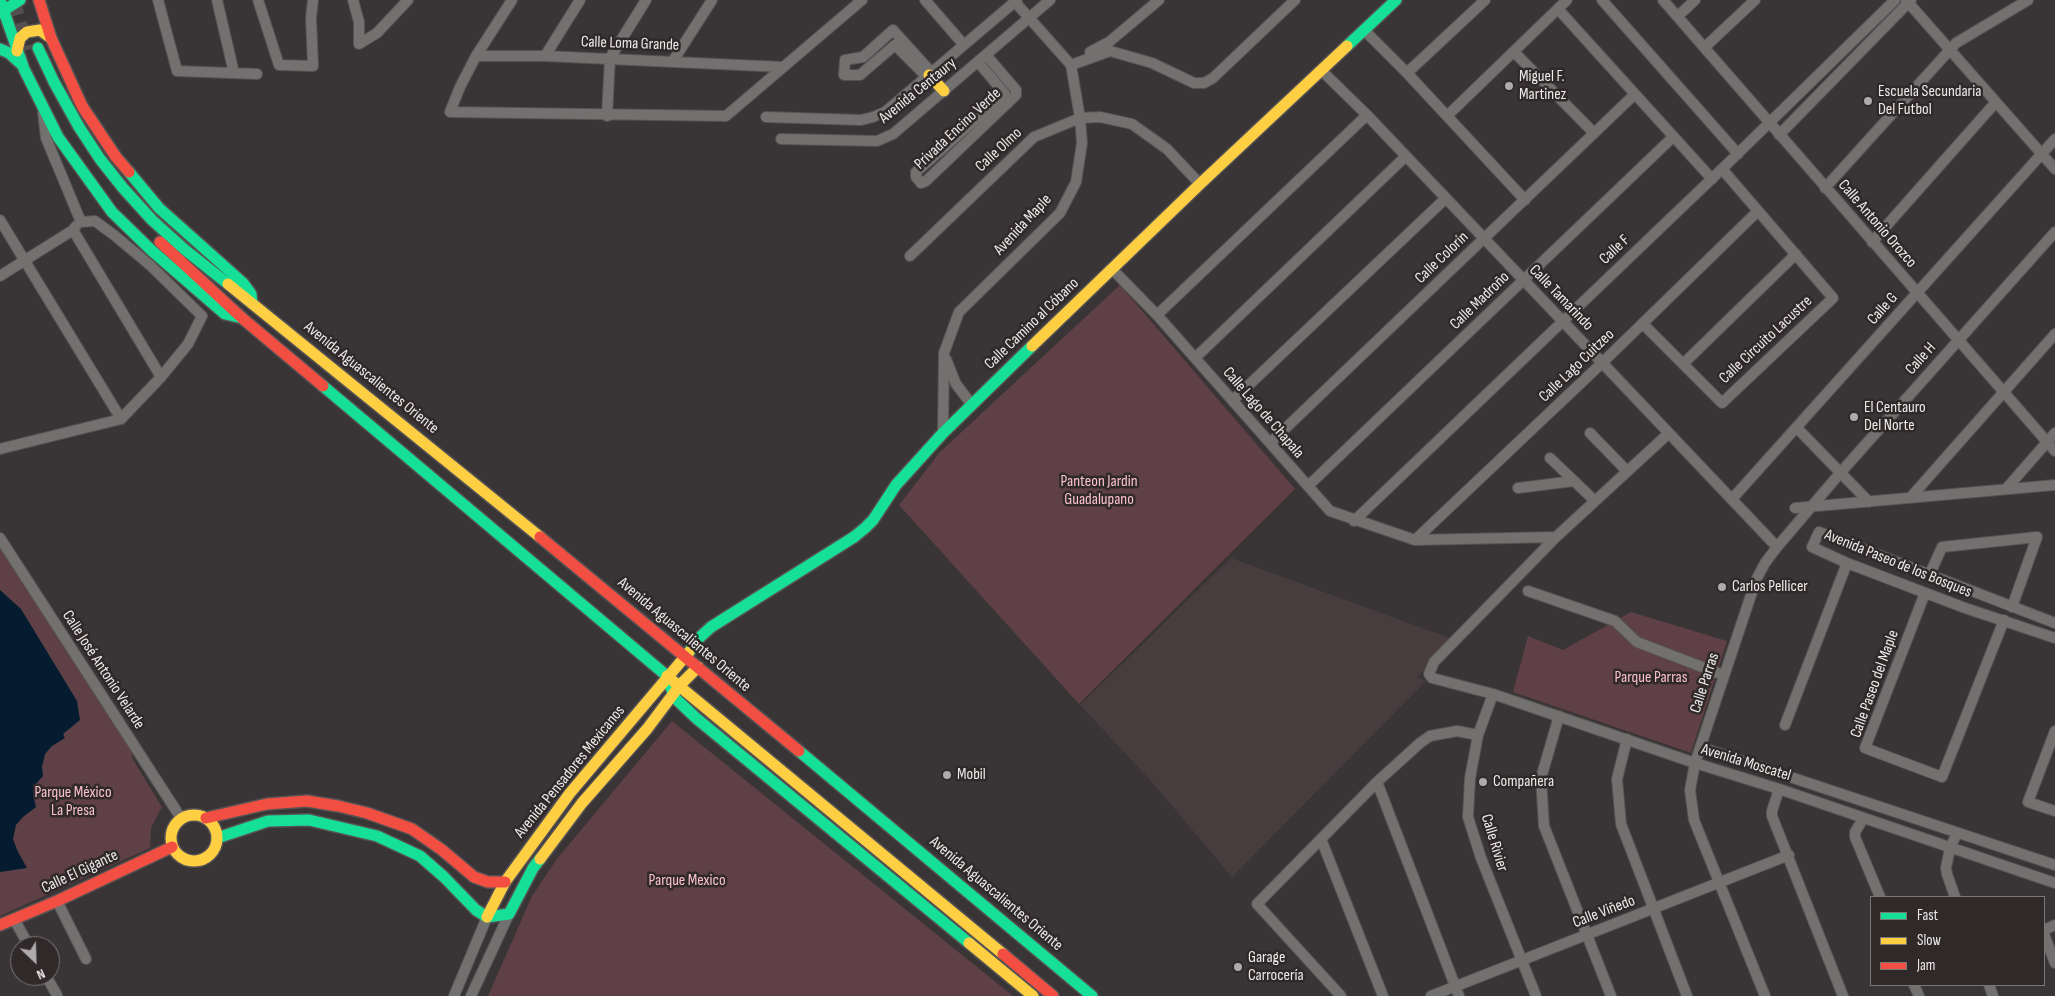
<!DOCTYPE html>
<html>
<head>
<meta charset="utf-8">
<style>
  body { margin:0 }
  #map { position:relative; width:2055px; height:996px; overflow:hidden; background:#393435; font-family:"Sofia Sans Condensed",sans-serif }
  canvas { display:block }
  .legend { position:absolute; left:1870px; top:896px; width:175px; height:90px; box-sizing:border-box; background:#2f292a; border:1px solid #7b7677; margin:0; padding:6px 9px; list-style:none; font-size:15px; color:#eeeaea }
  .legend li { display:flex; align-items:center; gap:10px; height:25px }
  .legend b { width:25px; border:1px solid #7b7677 }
  .north { position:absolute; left:10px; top:936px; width:50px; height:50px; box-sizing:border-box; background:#2f292a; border:1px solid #7b7677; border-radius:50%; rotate:156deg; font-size:14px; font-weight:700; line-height:20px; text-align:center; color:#eeeaea }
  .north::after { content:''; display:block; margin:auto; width:18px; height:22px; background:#afaaab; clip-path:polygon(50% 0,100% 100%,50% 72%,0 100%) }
</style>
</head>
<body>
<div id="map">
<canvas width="2055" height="996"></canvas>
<ul class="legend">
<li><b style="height:6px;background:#16e098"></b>Fast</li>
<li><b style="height:6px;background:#ffcf43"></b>Slow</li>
<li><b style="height:6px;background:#f24e42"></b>Jam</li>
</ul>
<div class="north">N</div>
</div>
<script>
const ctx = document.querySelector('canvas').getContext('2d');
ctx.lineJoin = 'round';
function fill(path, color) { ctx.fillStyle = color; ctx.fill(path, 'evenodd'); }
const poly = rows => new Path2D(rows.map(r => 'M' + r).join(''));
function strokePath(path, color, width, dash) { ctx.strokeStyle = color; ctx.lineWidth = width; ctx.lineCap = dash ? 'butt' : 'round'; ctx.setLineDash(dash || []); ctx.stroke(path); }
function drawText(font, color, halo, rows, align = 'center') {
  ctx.font = font + ' "Sofia Sans Condensed",sans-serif'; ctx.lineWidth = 5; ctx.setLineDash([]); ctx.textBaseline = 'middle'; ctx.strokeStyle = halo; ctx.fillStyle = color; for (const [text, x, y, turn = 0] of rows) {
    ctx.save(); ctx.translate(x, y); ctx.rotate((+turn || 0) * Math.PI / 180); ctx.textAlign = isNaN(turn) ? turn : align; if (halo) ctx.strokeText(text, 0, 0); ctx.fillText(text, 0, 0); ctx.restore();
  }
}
const built = poly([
  [1231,558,1455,640,1417,677,1426,681,1232,877,1151,781,1080,705]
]);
const green = poly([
  [1120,285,1295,489,1079,704,899,505,940,452],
  [0,545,132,752,132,758,162,807,151,828,150,848,0,916],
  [1631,612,1727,641,1691,753,1513,692,1528,636,1563,650],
  [672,721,1013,996,488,996,532,896,556,860]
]);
const water = poly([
  [0,590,21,609,77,701,80,720,63,734,65,738,52,746,45,754,42,767,43,776,35,785,33,794,36,807,23,817,16,825,13,839,18,852,27,868,0,872]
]);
const primaryTunnel = poly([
  [12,0,27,50]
]);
const street = poly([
  [158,0,177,71,257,74],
  [217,0,234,73],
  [258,0,279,65,313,66,311,18,313,0],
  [353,0,359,22,359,44],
  [512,0,476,56,460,87,450,112,726,116,862,0],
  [925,0,964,45],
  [1602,0,1738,154],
  [1663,0,2055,451],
  [1906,0,2055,169],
  [1558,9,1712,179],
  [1678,16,1695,0],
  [1364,30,1407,73,1525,200],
  [359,44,377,33,408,0],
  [1705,47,1755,0],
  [1090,52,1109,42,1159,0],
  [1514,52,1594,133],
  [476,56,545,56,782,67],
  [545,56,580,0],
  [673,61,712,0],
  [978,62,1005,94,916,172,916,177,921,183,926,181,1016,95,1016,90,986,55],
  [1071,65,1110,51,1152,63,1194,83,1204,83,1213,78,1295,0],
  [1322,71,1367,115,1777,547],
  [1407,73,1485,0],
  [927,77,895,45,860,75,844,75,845,60,863,57,893,30,932,73],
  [43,113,46,138,81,222],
  [607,116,610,58,646,0],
  [1447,116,1567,0],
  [766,117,861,120,873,117,885,112,1017,0],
  [1779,135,1911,0],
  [781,139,877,141,893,134,1050,0],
  [1825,188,1956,43,2028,0],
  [0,220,121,419],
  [73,230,161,377],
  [1872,242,1996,102],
  [910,256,1034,137,1080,118,1100,117,1132,124,1167,149,1200,184],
  [1112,269,1157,315,1330,511,1415,540,1556,537],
  [0,276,73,230,76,226],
  [1157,315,1367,115],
  [1643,324,1722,403,1833,298,1722,169],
  [1195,358,1405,157],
  [946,359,956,384,972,405],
  [1683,364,1796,254],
  [1233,400,1445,199],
  [1797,428,1869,502],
  [943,433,944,353,959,312,1060,213,1076,182,1082,143,1080,118,1071,65,1015,2],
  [1590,433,1627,471],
  [1669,433,1556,537,1434,662,1429,674,1432,678,1493,694,1695,763,1779,789,2055,883],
  [1270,443,1635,94],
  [0,449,121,419,161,377,188,344,202,316,151,266,114,235,95,221,81,222],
  [1550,458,1595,501],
  [1308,486,1673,137],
  [1518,488,1574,481],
  [2006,489,2055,433],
  [1910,498,2055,334],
  [1732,499,2055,139],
  [1795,508,2055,485],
  [1354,521,1722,169,1895,0],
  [0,538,181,818],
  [1415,540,1602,363,1758,211],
  [1929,576,1942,547,2037,537,2012,607],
  [1528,591,1615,621,1637,642,1723,675],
  [1925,593,1865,748,1942,777,2004,620],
  [2055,623,1819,532,1812,547,1847,563,1965,608,2055,638],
  [1493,694,1478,735,1470,778,1468,817,1481,858,1536,996],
  [1559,716,1541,778,1544,826,1611,996],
  [1785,725,1847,563],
  [2055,731,2028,802,2055,811],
  [1627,739,1617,779,1621,824,1687,996],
  [1700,747,2055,865],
  [1377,782,1459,996],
  [1779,789,1772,811,1772,816,1843,996],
  [1863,819,1855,832,1855,837,1880,897],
  [1321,839,1383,996],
  [1955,897,1947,874,1946,868,1950,848,1957,833],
  [57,901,86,959],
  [14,919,29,946],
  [2044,930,2055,925],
  [2044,934,2055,963],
  [46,976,57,995],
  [1914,985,1919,996],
  [1989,985,1993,996],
  [454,996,487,917],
  [471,996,509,914],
  [1341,996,1257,904,1377,782,1420,743,1430,736,1457,731,1478,735],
  [1431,996,1789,855],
  [1765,996,1694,820,1690,790,1695,763,1756,580,1765,563,1777,547,1841,472,2055,232]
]);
const fast = poly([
  [0,0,24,69,58,137,112,212,151,250,225,314,242,318],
  [0,13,20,0],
  [1347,46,1396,0],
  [38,48,54,82,79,127,100,159,123,188,152,220,184,249,228,284],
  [0,49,9,53,21,64],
  [129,172,159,208,243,283,251,294,252,303],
  [323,386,667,676],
  [689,652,698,639,711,627,854,537,865,528,873,520,896,485,943,433,1032,346],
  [670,686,676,699,696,718,969,943],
  [799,751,1092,996],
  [217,838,268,821,309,820,377,836,420,856,444,877,476,910,487,917,509,914,533,868,540,859]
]);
const slow = poly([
  [17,51,20,38,27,32,40,30,51,38],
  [929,75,944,91],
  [228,284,540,537],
  [1032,346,1200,184,1347,46],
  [667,676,1003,954],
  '171 838a23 23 0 1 1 46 0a23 23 0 1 1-46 0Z',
  [540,859,582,803,647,729,680,685,698,667],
  [487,917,505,882,570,793,689,652],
  [969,943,1033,996]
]);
const jam = poly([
  [39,0,51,38,82,106,116,157,129,172],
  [160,242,242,318,323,386],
  [540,537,799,751],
  [206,818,267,804,307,801,338,806,367,813,412,829,442,850,474,877,488,882,505,882],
  [0,925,57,901,172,847],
  [1003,954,1053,996]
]);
const markers = [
  [1509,86,5,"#afaaab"],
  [1868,101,5,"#afaaab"],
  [1854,417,5,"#afaaab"],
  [1722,587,5,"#afaaab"],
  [947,775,5,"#afaaab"],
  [1483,782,5,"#afaaab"],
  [1238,967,5,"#afaaab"]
];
const streetNames = [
  ["Calle Loma Grande",630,44,2],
  ["Avenida Centaury",918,91,-39],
  ["Privada Encino Verde",958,129,-43],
  ["Calle Olmo",999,150,-43],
  ["Calle Antonio Orozco",1877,224,49],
  ["Avenida Maple",1023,225,-47],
  ["Calle F",1615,250,-43],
  ["Calle Colorín",1442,258,-44],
  ["Calle Tamarindo",1561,298,46],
  ["Calle Madroño",1480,301,-44],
  ["Calle G",1883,309,-48],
  ["Calle Camino al Cóbano",1032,324,-44],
  ["Calle Circuito Lacustre",1766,340,-43],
  ["Calle H",1921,359,-48],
  ["Calle Lago Cuitzeo",1577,366,-44],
  ["Avenida Aguascalientes Oriente",371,378,39],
  ["Calle Lago de Chapala",1263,413,49],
  ["Avenida Paseo de los Bosques",1898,564,22],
  ["Avenida Aguascalientes Oriente",684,635,40],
  ["Calle José Antonio Velarde",103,670,57],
  ["Calle Parras",1705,683,-72],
  ["Calle Paseo del Maple",1875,684,-70],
  ["Avenida Moscatel",1746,763,17],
  ["Avenida Pensadores Mexicanos",570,772,-51],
  ["Calle Rivier",1494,843,73],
  ["Calle El Gigante",80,872,-25],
  ["Avenida Aguascalientes Oriente",996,894,40],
  ["Calle Viñedo",1604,912,-21]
];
const poiNames = [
  ["Miguel F.",1519,77],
  ["Martinez",1519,95],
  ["Escuela Secundaria",1878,92],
  ["Del Futbol",1878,110],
  ["El Centauro",1864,408],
  ["Del Norte",1864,426],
  ["Carlos Pellicer",1732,587],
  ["Mobil",957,775],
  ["Compañera",1493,782],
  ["Garage",1248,958],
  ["Carrocería",1248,976]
];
const parkNames = [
  ["Panteon Jardin",1099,482],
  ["Guadalupano",1099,500],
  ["Parque Parras",1651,678],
  ["Parque México",73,793],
  ["La Presa",73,811],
  ["Parque Mexico",687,881]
];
fill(built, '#483d3e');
fill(green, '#5e4046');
fill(water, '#051c30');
strokePath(primaryTunnel, '#544f50', 16, [16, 8]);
strokePath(street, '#565253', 12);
strokePath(fast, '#565253', 14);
strokePath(slow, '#565253', 14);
strokePath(jam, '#565253', 14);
strokePath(street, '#737070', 10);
strokePath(fast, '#16e098', 11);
strokePath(slow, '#ffcf43', 11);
strokePath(jam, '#f24e42', 11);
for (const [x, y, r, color] of markers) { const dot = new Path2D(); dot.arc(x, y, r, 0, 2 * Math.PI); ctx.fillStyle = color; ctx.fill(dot); strokePath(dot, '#2f292a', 2); }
drawText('16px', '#eeeaea', '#2f292a', streetNames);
drawText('16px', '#eeeaea', '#2f292a', poiNames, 'left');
drawText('16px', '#fbc1cc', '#2f292a', parkNames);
</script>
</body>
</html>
